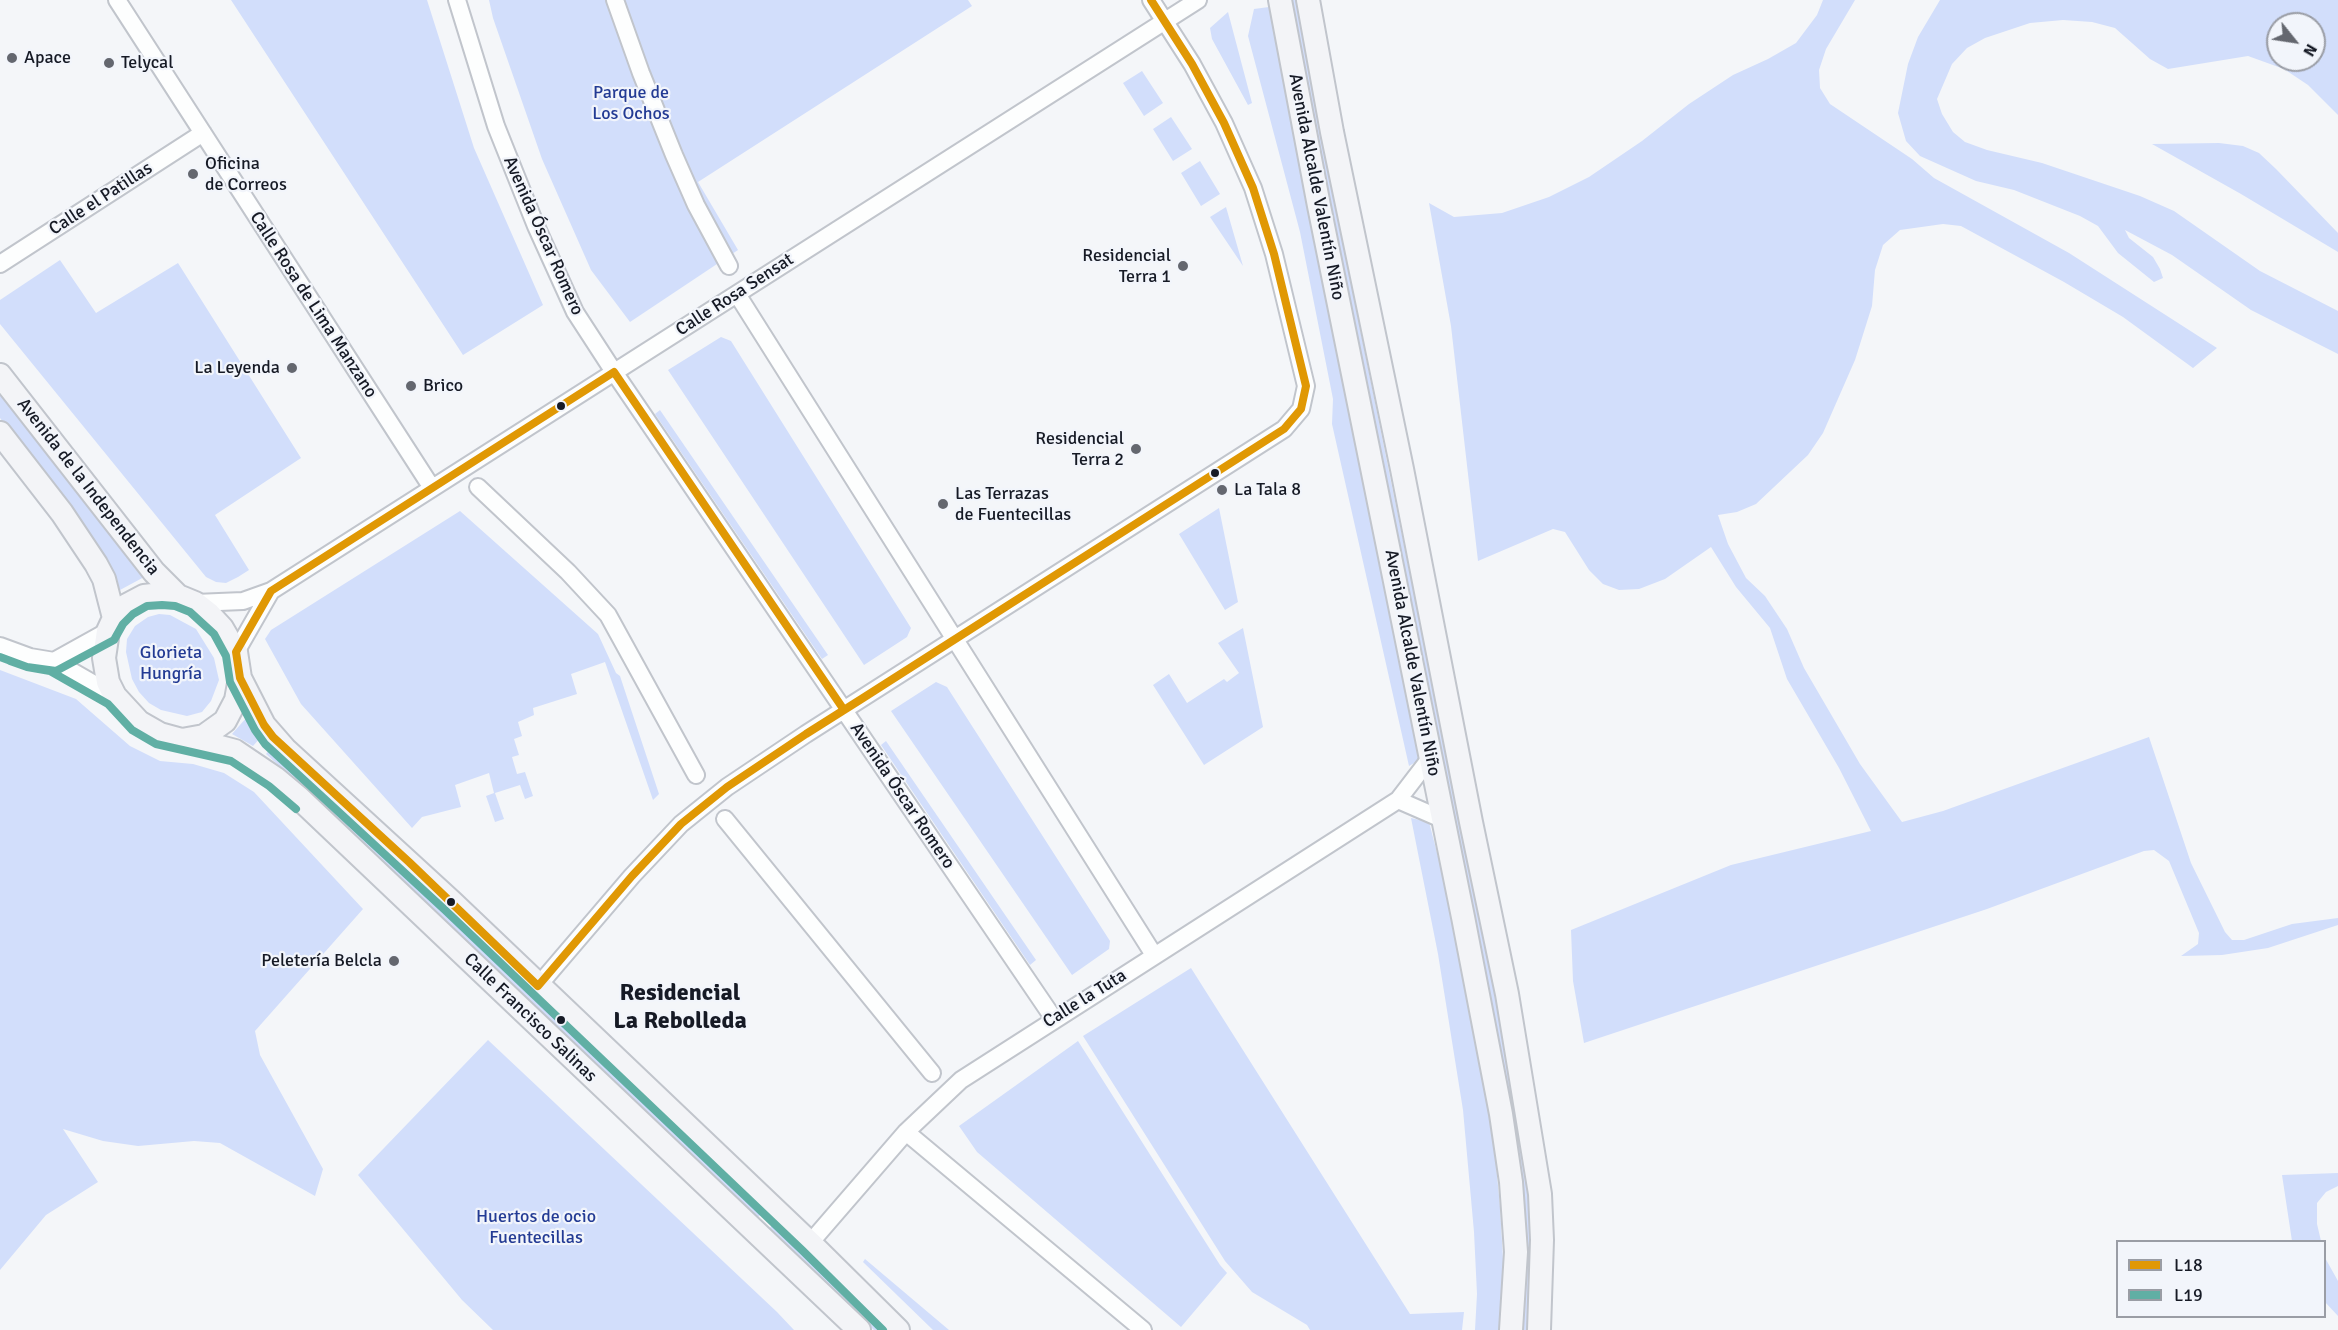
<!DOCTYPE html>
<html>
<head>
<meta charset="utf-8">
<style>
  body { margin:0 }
  #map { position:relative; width:2338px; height:1330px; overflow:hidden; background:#f4f6f9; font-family:Signika,sans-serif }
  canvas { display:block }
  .legend { position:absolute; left:2116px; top:1240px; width:210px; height:78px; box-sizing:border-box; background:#f2f5fb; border:2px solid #9a9da5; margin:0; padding:8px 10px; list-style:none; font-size:18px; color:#161a25 }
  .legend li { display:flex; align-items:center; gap:12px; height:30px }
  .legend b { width:30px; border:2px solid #9a9da5 }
  .north { position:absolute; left:2266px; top:12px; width:60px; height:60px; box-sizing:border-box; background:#f2f5fb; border:2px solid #9a9da5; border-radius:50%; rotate:120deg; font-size:16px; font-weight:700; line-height:24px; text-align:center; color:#161a25 }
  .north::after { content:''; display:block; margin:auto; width:21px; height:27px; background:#64676f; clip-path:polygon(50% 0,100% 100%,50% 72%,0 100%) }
</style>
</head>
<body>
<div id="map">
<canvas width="2338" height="1330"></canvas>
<ul class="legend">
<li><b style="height:8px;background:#e09804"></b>L18</li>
<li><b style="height:8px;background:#60afa4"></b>L19</li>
</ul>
<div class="north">N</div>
</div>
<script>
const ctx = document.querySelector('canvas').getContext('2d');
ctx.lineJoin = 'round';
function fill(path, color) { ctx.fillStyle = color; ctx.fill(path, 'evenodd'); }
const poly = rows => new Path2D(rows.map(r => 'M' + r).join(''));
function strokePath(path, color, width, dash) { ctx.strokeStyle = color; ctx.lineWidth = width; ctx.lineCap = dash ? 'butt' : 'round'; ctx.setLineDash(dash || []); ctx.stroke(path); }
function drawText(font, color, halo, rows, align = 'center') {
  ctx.font = font + ' Signika,sans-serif'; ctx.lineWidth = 4.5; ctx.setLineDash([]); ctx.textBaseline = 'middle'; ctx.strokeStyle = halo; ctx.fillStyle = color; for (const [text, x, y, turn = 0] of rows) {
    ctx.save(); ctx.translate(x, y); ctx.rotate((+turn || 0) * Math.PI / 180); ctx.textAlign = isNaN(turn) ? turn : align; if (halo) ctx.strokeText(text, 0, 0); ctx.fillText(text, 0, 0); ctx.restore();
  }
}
const green = poly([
  [231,0,427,0,474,148,543,305,463,355],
  [489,0,968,0,972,6,698,182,738,250,630,322,591,270,542,159,493,18],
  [1292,0,1297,0,1338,220,1489,964,1507,1059,1529,1197,1531,1287,1527,1330,1522,1330,1509,1100,1478,937,1309,105],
  [1823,0,1855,0,1826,49,1819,70,1820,88,1830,104,1912,159,1934,178,2069,253,2217,348,2193,368,2123,317,2064,282,1961,226,1943,224,1900,230,1883,245,1875,270,1872,306,1855,360,1823,433,1808,455,1756,504,1737,512,1718,515,1728,544,1746,578,1765,596,1787,629,1804,668,1860,764,1902,822,1943,811,2149,737,2191,863,2225,932,2232,940,2244,940,2292,924,2338,918,2338,925,2268,948,2222,955,2181,956,2198,944,2199,933,2169,861,2154,850,2144,851,1987,909,1584,1043,1573,981,1571,930,1731,865,1871,831,1839,768,1787,679,1770,628,1736,587,1711,547,1665,579,1639,589,1619,590,1603,584,1589,570,1565,532,1553,529,1478,561,1451,326,1429,203,1454,217,1502,213,1549,197,1589,177,1642,141,1689,104,1733,75,1768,59,1796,43,1817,15],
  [1940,0,2338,0,2338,115,2308,85,2284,69,2248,56,2168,69,2150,59,2115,28,2092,22,2063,20,2030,23,1985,38,1967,48,1952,64,1937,99,1942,114,1953,132,1965,142,1987,150,2042,163,2140,196,2174,211,2260,271,2338,311,2338,354,2251,310,2172,255,2125,230,2129,238,2153,257,2160,269,2163,278,2154,282,2118,253,2098,226,2080,216,2014,190,1976,181,1920,156,1906,141,1898,113,1908,64,1918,37],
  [2278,24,2314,24,2314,60,2278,60],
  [1269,7,1421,759,1409,766,1332,424,1333,399,1300,232,1248,36,1254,9],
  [1228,12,1252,103,1248,105,1212,39,1210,28],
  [1142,71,1163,103,1144,116,1123,83],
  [1171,117,1192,149,1173,161,1153,129],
  [2219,143,2243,146,2259,153,2276,169,2338,233,2338,252,2241,194,2152,144],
  [1200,161,1220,194,1201,206,1181,173],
  [1226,207,1243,266,1210,217],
  [60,260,96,313,178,263,301,458,215,515,249,570,238,577,226,583,216,582,206,577,0,324,0,300],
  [721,337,731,341,911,628,907,637,864,665,668,370],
  [0,392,82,499,146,576,120,590,96,546,0,418],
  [660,410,828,655,822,659,655,414],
  [1219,508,1238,602,1225,610,1179,534],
  [460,511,598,634,616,673,620,676,659,794,653,800,605,662,571,674,577,694,533,708,534,715,518,722,522,736,514,739,519,755,512,757,517,774,525,772,533,796,525,799,520,785,495,793,504,819,495,822,486,796,494,793,489,773,455,785,461,807,422,817,412,828,301,704,265,639,271,630],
  [159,614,170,615,196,629,214,658,219,680,211,701,202,712,187,716,161,710,149,703,139,692,132,679,126,652,127,639,135,626,148,617],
  [1243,628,1263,727,1204,765,1153,685,1169,674,1187,703,1224,679,1227,682,1239,673,1218,643],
  [0,670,76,699,130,746,160,761,193,764,224,773,254,792,363,909,255,1031,260,1055,323,1169,315,1196,220,1143,194,1141,138,1146,103,1141,63,1129,98,1182,46,1215,0,1270],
  [936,682,947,687,1110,941,1109,949,1072,975,891,711],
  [247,717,261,737,253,746,232,734],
  [886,741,1036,960,1030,965,881,745],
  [270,749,408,876,761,1214,757,1218,373,851,266,754],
  [1411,818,1429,822,1441,868,1482,1073,1494,1144,1500,1206,1504,1277,1500,1330,1475,1330,1477,1294,1474,1232,1463,1110,1438,954],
  [1191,968,1410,1314,1464,1312,1462,1330,1310,1330,1307,1325,1252,1292,1225,1261,1083,1036],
  [488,1040,777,1312,794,1330,493,1330,462,1300,358,1175],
  [1078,1041,1220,1265,1227,1273,1181,1327,977,1152,959,1126],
  [2338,1173,2338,1186,2326,1192,2317,1203,2317,1224,2321,1241,2292,1241,2282,1175],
  [772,1225,847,1296,882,1330,874,1330,769,1229],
  [2324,1256,2338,1281,2338,1316,2325,1302],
  [865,1259,949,1330,933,1330,863,1262]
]);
const street = poly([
  [117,0,432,488],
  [457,0,496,126,536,226,575,312,614,372,1054,1019],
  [615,0,641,73,674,155,696,205,729,266],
  [0,264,203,133],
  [737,294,1154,955],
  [478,487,568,572,608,615,696,775],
  [195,603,243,601,271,591,1198,0],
  [0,646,30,657,54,661,115,696],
  [236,652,271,591],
  [54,661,108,631],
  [1398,800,1444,820],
  [725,819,932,1073],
  [538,986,632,876,681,824,727,787,806,734,1284,429,1301,409,1306,386,1274,254,1253,188,1224,123,1192,64,1151,0],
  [906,1132,1143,1330],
  [810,1243,906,1132,961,1080,1398,800,1431,757]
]);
const secondary = poly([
  [1280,0,1319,206,1463,917,1501,1114,1511,1182,1516,1252,1511,1330],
  [1308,0,1332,132,1402,469,1471,822,1507,994,1540,1194,1542,1240,1539,1330],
  [0,375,154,572,178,596],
  [0,433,62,513,96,564,104,579,114,618],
  [240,678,264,725,285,749,452,902,810,1243,898,1330],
  [182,740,204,736,225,721,236,700,240,678,236,652,222,628,209,614,195,603,178,596,162,594,144,596,127,605,114,618,108,631,104,658,108,682,115,696,139,722,160,734,182,740,220,747,235,751,275,778,299,798,859,1330]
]);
const bus1 = poly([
  [844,710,614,372,271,591,236,652,240,678,264,725,273,737,409,862,538,986,632,876,681,824,727,787,806,734,863,698,1284,429,1301,409,1306,386,1274,254,1253,188,1224,123,1192,64,1151,0]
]);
const bus2 = poly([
  [0,657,27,667,56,671,114,640,123,624,133,614,147,606,162,605,175,606,190,612,214,634,226,656,230,682,255,730,265,744,445,910,803,1251,883,1330],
  [10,661,27,667,50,671,108,704,132,730,156,744,231,761,269,786,296,809]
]);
const markers = [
  [12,58,6,"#64676f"],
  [109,63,6,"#64676f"],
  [193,174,6,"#64676f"],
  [1183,266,6,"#64676f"],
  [292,368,6,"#64676f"],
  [411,386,6,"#64676f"],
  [561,406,5,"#161a25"],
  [1136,449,6,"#64676f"],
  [1215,473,5,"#161a25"],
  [1222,490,6,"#64676f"],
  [943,504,6,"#64676f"],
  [451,902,5,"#161a25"],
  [394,961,6,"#64676f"],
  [561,1020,5,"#161a25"]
];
const poiNames = [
  ["Apace",24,58],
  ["Telycal",121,63],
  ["Oficina",205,164],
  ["de Correos",205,185],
  ["Residencial",1171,256,"right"],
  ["Terra 1",1171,277,"right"],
  ["La Leyenda",280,368,"right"],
  ["Brico",423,386],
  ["Residencial",1124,439,"right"],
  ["Terra 2",1124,460,"right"],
  ["La Tala 8",1234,490],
  ["Las Terrazas",955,494],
  ["de Fuentecillas",955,515],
  ["Peletería Belcla",382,961,"right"]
];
const parkNames = [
  ["Parque de",631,93],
  ["Los Ochos",631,114],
  ["Glorieta",171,653],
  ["Hungría",171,674],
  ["Huertos de ocio",536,1217],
  ["Fuentecillas",536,1238]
];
const streetNames = [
  ["Avenida Alcalde Valentín Niño",1316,187,79],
  ["Calle el Patillas",101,199,-33],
  ["Avenida Óscar Romero",543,236,66],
  ["Calle Rosa Sensat",735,295,-33],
  ["Calle Rosa de Lima Manzano",313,305,57],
  ["Avenida de la Independencia",88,487,52],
  ["Avenida Alcalde Valentín Niño",1412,663,79],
  ["Avenida Óscar Romero",902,796,56],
  ["Calle la Tuta",1085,999,-32],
  ["Calle Francisco Salinas",530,1018,44]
];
const districtNames = [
  ["Residencial",680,994],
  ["La Rebolleda",680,1022]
];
fill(green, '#d2defb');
strokePath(street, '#c1c5cc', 20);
strokePath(secondary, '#c1c5cc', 26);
strokePath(street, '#fdfefe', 16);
strokePath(secondary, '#f3f4f7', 22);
strokePath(bus1, '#e09804', 8);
strokePath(bus2, '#60afa4', 8);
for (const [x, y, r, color] of markers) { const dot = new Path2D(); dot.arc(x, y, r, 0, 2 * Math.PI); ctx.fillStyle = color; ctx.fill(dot); strokePath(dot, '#f2f5fb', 2); }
drawText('18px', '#161a25', '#f2f5fb', poiNames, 'left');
drawText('18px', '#233b94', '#f2f5fb', parkNames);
drawText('18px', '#161a25', '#f2f5fb', streetNames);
drawText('bold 24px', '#161a25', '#f2f5fb', districtNames);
</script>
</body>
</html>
